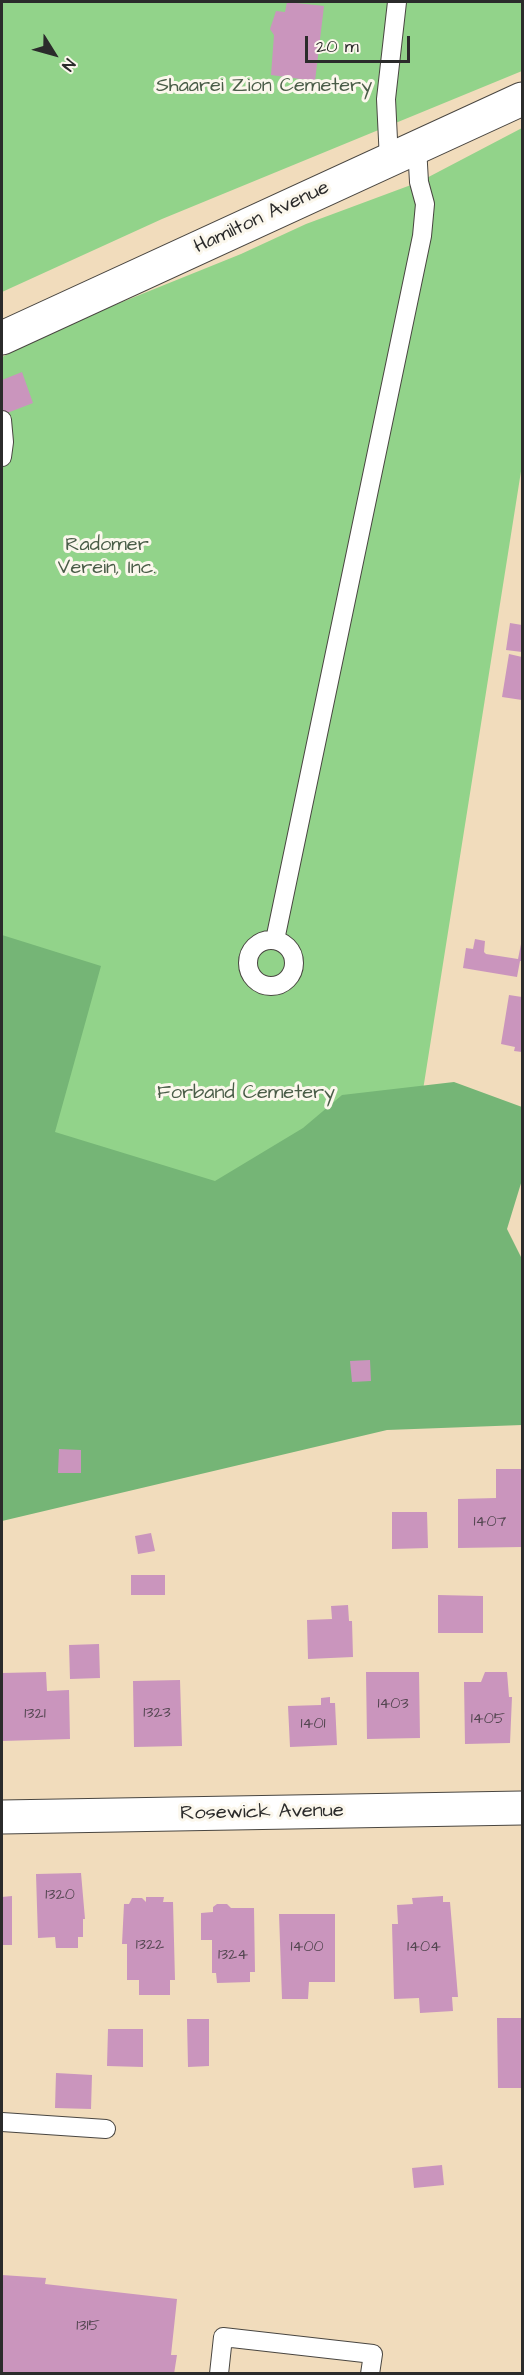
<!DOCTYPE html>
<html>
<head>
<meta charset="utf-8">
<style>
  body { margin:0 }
  #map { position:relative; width:524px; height:2375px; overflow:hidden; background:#f1dcbc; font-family:"Architects Daughter",sans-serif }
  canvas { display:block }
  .frame { position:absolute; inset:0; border:3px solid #2b2b2b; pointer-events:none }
  .north { position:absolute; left:24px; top:24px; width:60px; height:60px; -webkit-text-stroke:4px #fbf7ec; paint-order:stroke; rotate:127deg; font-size:16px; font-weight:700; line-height:24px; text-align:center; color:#2b2b2b }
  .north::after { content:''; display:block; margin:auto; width:21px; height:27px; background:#2b2b2b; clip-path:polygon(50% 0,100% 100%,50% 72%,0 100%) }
  .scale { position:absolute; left:305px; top:36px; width:105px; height:27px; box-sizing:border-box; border:3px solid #2b2b2b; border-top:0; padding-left:8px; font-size:18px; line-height:21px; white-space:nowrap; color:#2b2b2b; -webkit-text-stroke:4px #fbf7ec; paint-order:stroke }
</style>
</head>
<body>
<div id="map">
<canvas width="524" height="2375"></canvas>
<div class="frame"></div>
<div class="north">N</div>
<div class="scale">20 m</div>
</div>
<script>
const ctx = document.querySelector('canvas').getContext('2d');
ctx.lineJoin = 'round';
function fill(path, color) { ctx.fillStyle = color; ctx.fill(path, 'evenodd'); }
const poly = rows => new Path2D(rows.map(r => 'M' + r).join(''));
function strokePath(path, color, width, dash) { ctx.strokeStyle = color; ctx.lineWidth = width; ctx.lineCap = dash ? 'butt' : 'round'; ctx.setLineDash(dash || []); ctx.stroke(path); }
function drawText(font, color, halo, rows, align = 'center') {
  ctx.font = font + ' "Architects Daughter",sans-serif'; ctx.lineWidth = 6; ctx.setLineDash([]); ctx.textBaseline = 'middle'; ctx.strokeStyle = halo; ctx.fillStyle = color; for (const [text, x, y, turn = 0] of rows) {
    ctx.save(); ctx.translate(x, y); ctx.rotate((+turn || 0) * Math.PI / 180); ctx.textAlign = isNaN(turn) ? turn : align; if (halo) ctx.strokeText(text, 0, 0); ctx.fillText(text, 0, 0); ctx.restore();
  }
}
const green = poly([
  [2,2,522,2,522,71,162,219,2,292],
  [522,128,522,465,410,1172,2,1326,2,357,75,321,241,254,306,224,419,182]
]);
const forest = poly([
  [2,935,101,966,55,1132,215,1181,303,1128,342,1095,454,1082,522,1107,522,1180,507,1229,522,1259,522,1425,387,1430,2,1521]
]);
const building = poly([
  [287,2,324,6,315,81,271,75,274,35,270,29,276,11,285,12],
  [22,372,33,403,2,415,2,380],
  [510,623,522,625,522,652,506,650],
  [509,654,522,657,522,700,502,697],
  [475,939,485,941,484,952,486,954,518,959,522,939,522,961,520,961,517,977,463,968,466,948,473,949],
  [509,995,522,997,522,1052,514,1051,515,1047,501,1044],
  [370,1360,371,1381,352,1382,350,1361],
  [59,1449,81,1450,81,1473,58,1473],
  [496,1469,522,1469,522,1547,458,1548,458,1499,496,1498],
  [392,1512,427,1512,428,1548,392,1549],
  [151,1533,155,1551,138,1554,135,1536],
  [131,1575,165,1575,165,1595,131,1595],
  [438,1595,483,1596,483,1633,438,1633],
  [348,1605,349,1621,352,1621,353,1657,308,1659,307,1620,332,1619,331,1606],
  [99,1644,100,1678,70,1679,69,1645],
  [46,1672,47,1691,69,1690,70,1739,2,1741,2,1673],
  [366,1672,419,1672,420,1738,367,1739],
  [485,1672,507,1672,509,1697,512,1697,510,1743,465,1744,464,1682,481,1682],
  [180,1680,182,1746,134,1747,133,1681],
  [330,1697,330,1703,335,1703,337,1745,290,1747,288,1706,321,1705,321,1698],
  [81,1873,85,1919,83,1919,83,1937,78,1937,78,1948,56,1948,55,1937,38,1938,36,1874],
  [12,1896,12,1945,2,1945,2,1897],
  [443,1896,443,1902,450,1902,458,1997,452,1997,453,2011,420,2013,419,1998,394,1999,392,1924,398,1924,397,1905,413,1904,412,1898],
  [146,1897,164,1897,163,1902,173,1902,175,1980,170,1980,170,1995,139,1995,139,1980,127,1980,127,1944,122,1944,124,1904,129,1904,132,1898,142,1898,146,1902],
  [217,1904,227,1904,231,1908,254,1908,255,1972,250,1972,250,1982,217,1983,216,1973,212,1973,212,1940,201,1940,201,1913,213,1912,213,1907],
  [279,1914,335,1914,335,1982,309,1982,308,1999,282,1999],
  [497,2018,522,2018,522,2088,498,2088],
  [187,2019,209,2019,209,2066,188,2067],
  [108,2029,143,2029,143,2067,107,2066],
  [56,2073,92,2075,91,2109,55,2108],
  [442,2165,444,2185,414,2188,412,2168],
  [2,2275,46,2278,45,2284,177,2299,171,2355,177,2355,174,2374,2,2374]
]);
const service = poly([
  [389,160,386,99,397,2],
  [2,420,4,442,2,457],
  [275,940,422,236,425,204,419,182,417,147],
  '248 963a23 23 0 1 1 46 0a23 23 0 1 1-46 0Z',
  [2,2122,106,2129],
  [219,2374,223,2337,373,2354,370,2374]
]);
const minor = poly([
  [2,1817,522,1808]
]);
const tertiary = poly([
  [2,338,522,99]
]);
const numberNames = [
  ["1407",490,1523],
  ["1403",393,1705],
  ["1323",157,1714],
  ["1321",35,1715],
  ["1405",488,1720],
  ["1401",313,1725],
  ["1320",60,1896],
  ["1322",150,1946],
  ["1400",307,1948],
  ["1404",424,1948],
  ["1324",233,1956],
  ["1315",88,2327]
];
const parkNames = [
  ["Shaarei Zion Cemetery",264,87],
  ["Radomer",107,546],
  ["Verein, Inc.",107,569],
  ["Forband Cemetery",246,1094]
];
const streetNames = [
  ["Hamilton Avenue",262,218,-25],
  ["Rosewick Avenue",262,1813,-1]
];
fill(green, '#92d38a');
fill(forest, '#75b576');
fill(building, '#ca95bd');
strokePath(service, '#494641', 20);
strokePath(minor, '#494641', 35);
strokePath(tertiary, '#494641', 35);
strokePath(service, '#fff', 18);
strokePath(minor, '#fff', 33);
strokePath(tertiary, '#fff', 33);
drawText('16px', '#534650', null, numberNames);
drawText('20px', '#4a5d48', '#fbf7ec', parkNames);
drawText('20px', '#2b2b2b', '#fbf7ec', streetNames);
</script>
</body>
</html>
